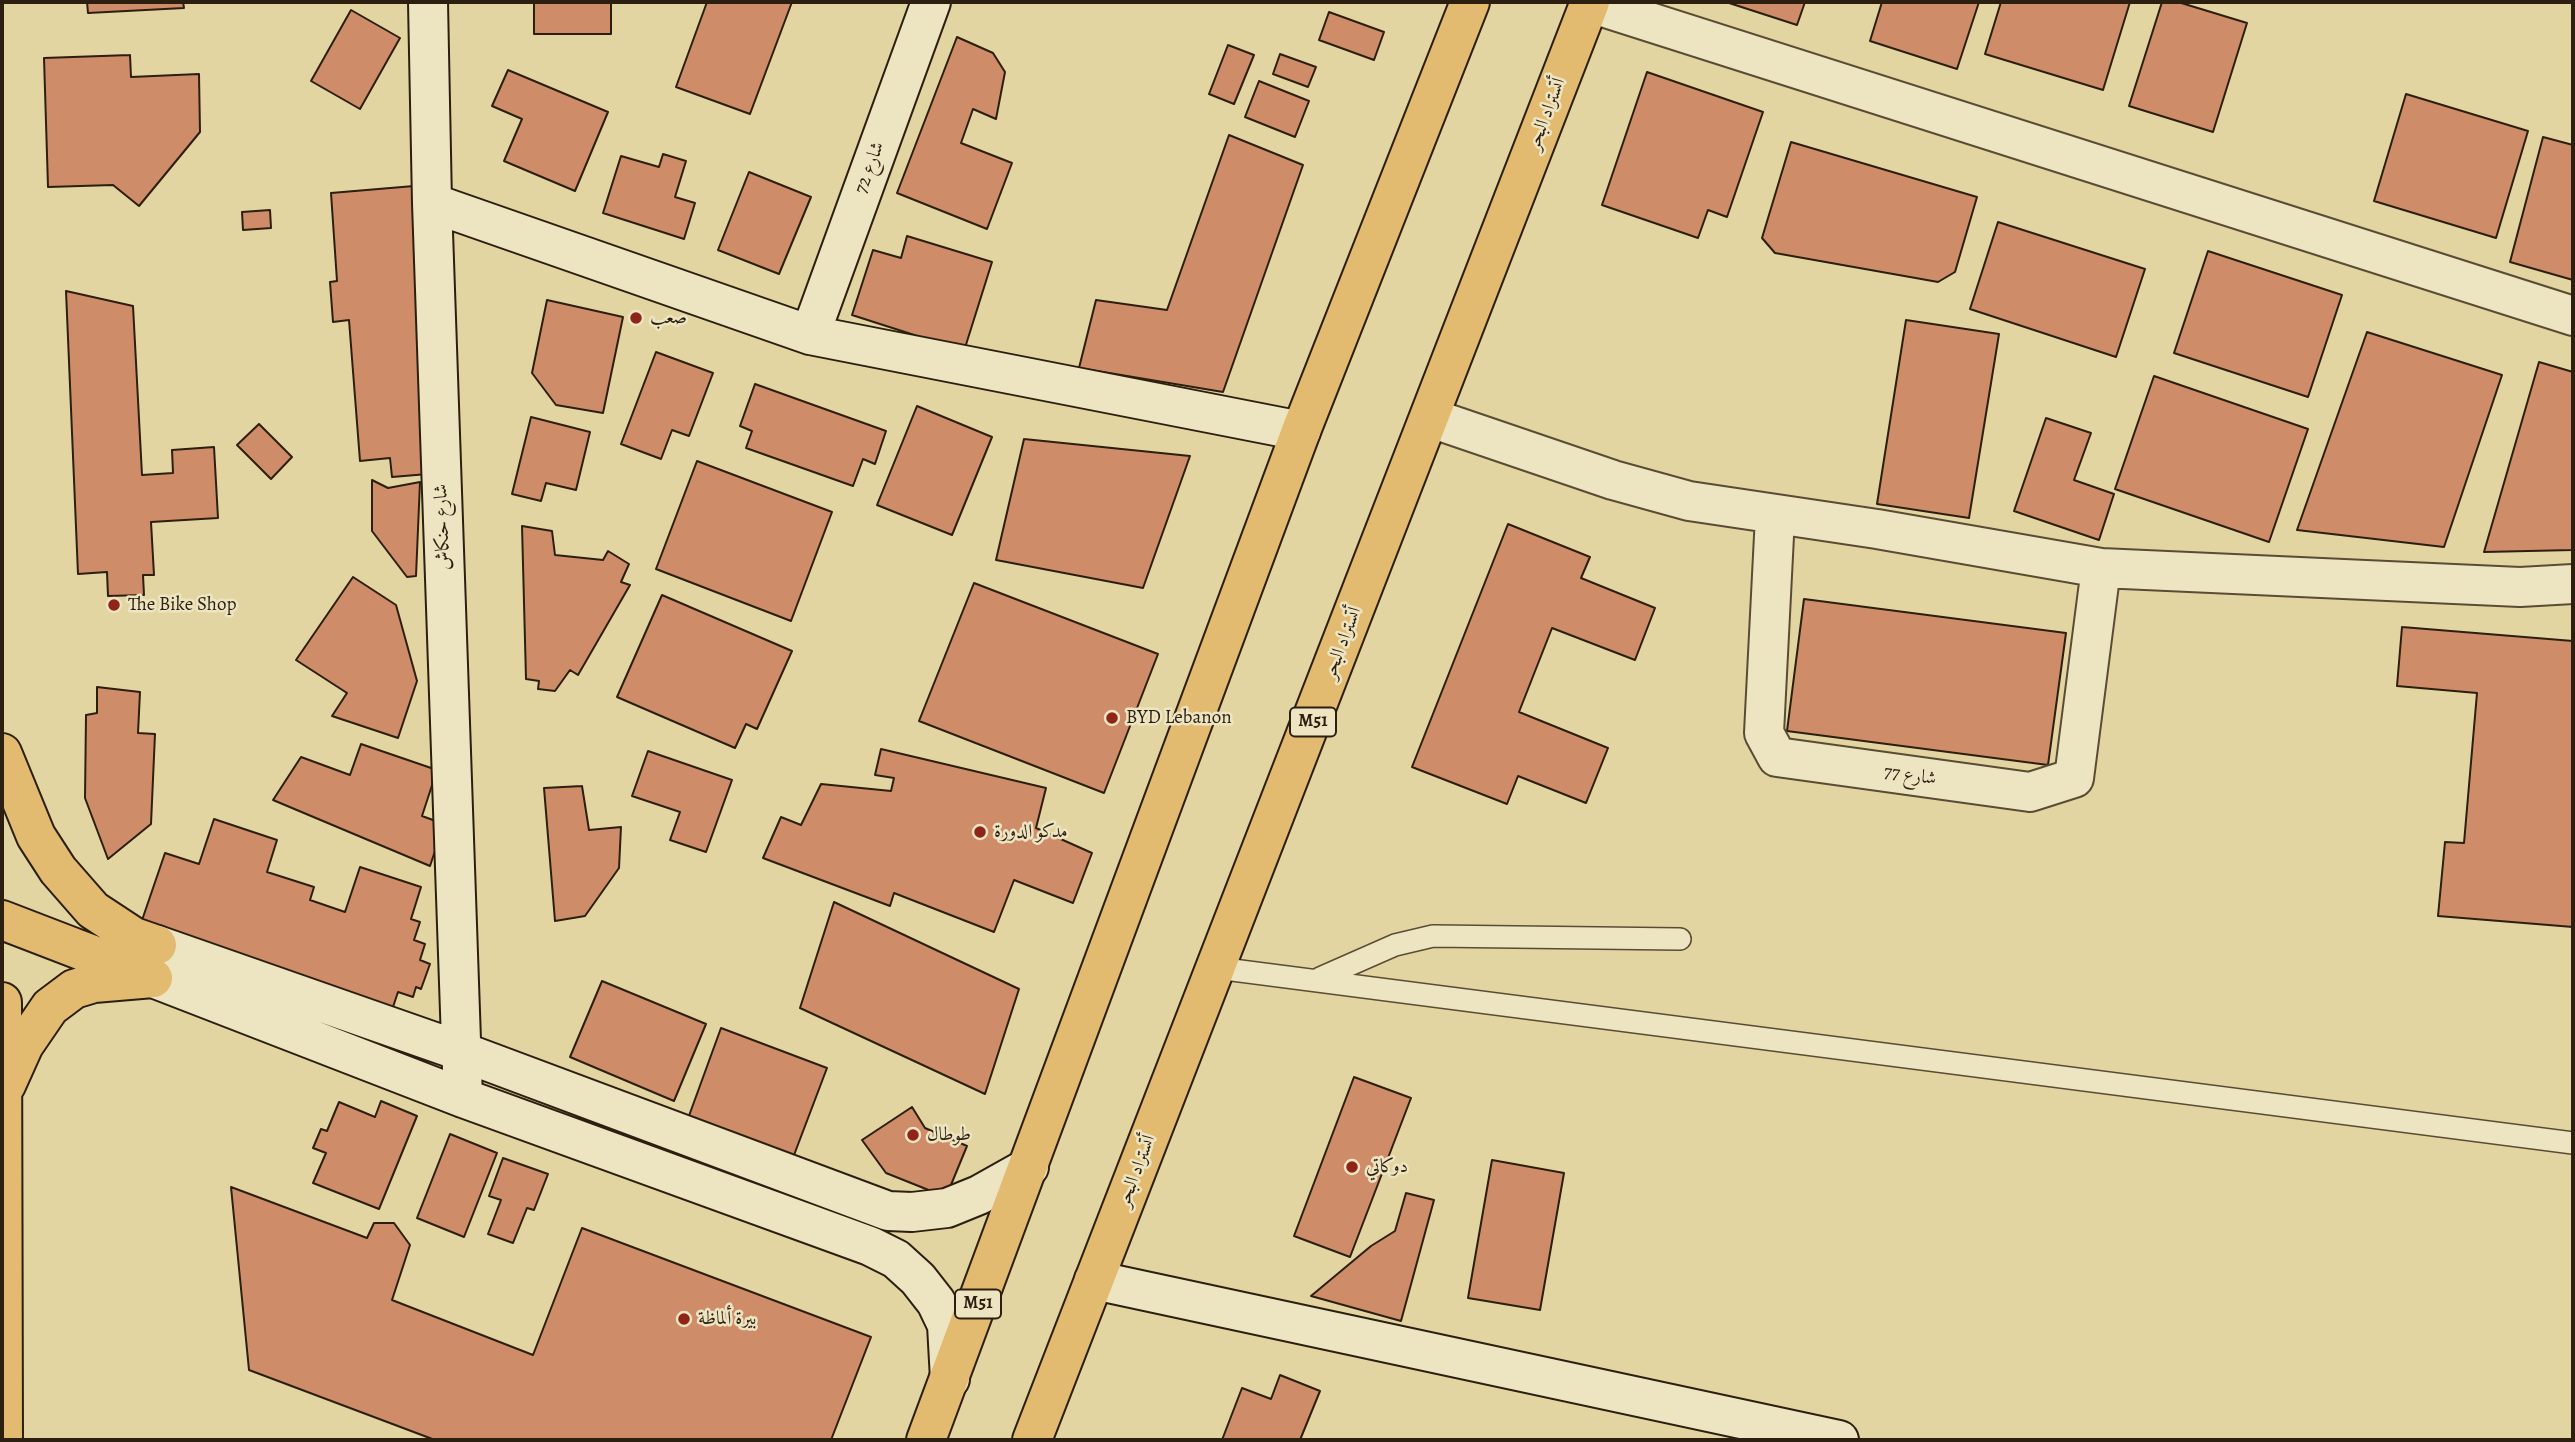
<!DOCTYPE html>
<html>
<head>
<meta charset="utf-8">
<style>
  body { margin:0 }
  #map { position:relative; width:2575px; height:1442px; overflow:hidden; background:#e3d5a1; font-family:Alegreya,serif }
  canvas { display:block }
  .frame { position:absolute; inset:0; border:4px solid #2c1f0f; pointer-events:none }
</style>
</head>
<body>
<div id="map">
<canvas width="2575" height="1442"></canvas>
<div class="frame"></div>
</div>
<script>
const ctx = document.querySelector('canvas').getContext('2d');
ctx.lineJoin = 'round';
function fill(path, color) { ctx.fillStyle = color; ctx.fill(path, 'evenodd'); }
const poly = rows => new Path2D(rows.map(r => 'M' + r).join(''));
function strokePath(path, color, width, dash) { ctx.strokeStyle = color; ctx.lineWidth = width; ctx.lineCap = dash ? 'butt' : 'round'; ctx.setLineDash(dash || []); ctx.stroke(path); }
function drawText(font, color, halo, rows, align = 'center') {
  ctx.font = font + ' Alegreya,Amiri,serif'; ctx.lineWidth = 5; ctx.setLineDash([]); ctx.textBaseline = 'middle'; ctx.strokeStyle = halo; ctx.fillStyle = color; for (const [text, x, y, turn = 0] of rows) {
    ctx.save(); ctx.translate(x, y); ctx.rotate((+turn || 0) * Math.PI / 180); ctx.textAlign = isNaN(turn) ? turn : align; if (halo) ctx.strokeText(text, 0, 0); ctx.fillText(text, 0, 0); ctx.restore();
  }
}
const building = poly([
  [87,2,183,2,184,8,88,13,87,2],
  [534,2,611,2,611,34,534,34,534,2],
  [707,2,792,2,750,114,676,87,707,2],
  [1726,2,1805,2,1797,25,1726,2],
  [1882,2,1979,2,1957,69,1870,41,1882,2],
  [2001,2,2130,2,2103,90,1985,54,2001,2],
  [2162,2,2178,2,2247,23,2213,132,2129,106,2162,2],
  [351,10,400,38,360,109,311,81,351,10],
  [1329,12,1384,32,1374,60,1319,40,1329,12],
  [957,37,993,53,1005,72,996,119,973,109,961,143,1012,163,987,229,897,193,957,37],
  [1228,45,1254,55,1234,104,1209,94,1228,45],
  [1280,54,1316,67,1308,87,1273,74,1280,54],
  [130,55,131,77,199,74,200,132,139,206,113,185,48,187,44,58,130,55],
  [508,70,608,112,575,191,504,161,522,119,492,106,508,70],
  [1647,72,1763,112,1727,217,1708,210,1698,238,1602,205,1647,72],
  [1259,81,1309,101,1295,137,1245,117,1259,81],
  [2406,94,2528,131,2496,238,2374,201,2406,94],
  [1229,135,1303,165,1223,392,1079,368,1096,300,1167,310,1229,135],
  [2543,137,2573,145,2573,280,2510,262,2543,137],
  [1791,142,1977,197,1955,272,1938,282,1775,253,1762,238,1791,142],
  [663,154,686,161,675,197,695,203,684,239,603,213,621,156,659,167,663,154],
  [749,172,811,197,779,274,718,250,749,172],
  [414,186,428,474,392,477,390,458,360,461,349,320,333,322,330,282,337,281,331,193,414,186],
  [270,210,271,228,243,230,242,212,270,210],
  [1998,222,2145,269,2116,357,1970,309,1998,222],
  [907,236,992,262,964,351,852,315,873,250,901,258,907,236],
  [2208,251,2342,295,2308,397,2174,353,2208,251],
  [66,291,133,306,142,475,173,473,172,450,214,447,218,518,151,522,154,575,143,575,144,595,108,596,107,572,78,574,66,291],
  [547,300,623,317,603,413,556,405,532,373,547,300],
  [1906,320,1999,334,1969,518,1877,504,1906,320],
  [2367,332,2502,375,2444,547,2297,530,2367,332],
  [656,352,713,373,689,436,672,430,661,459,621,444,656,352],
  [2539,362,2573,372,2573,550,2484,552,2539,362],
  [2154,376,2308,429,2269,542,2115,489,2154,376],
  [755,384,886,431,875,464,863,459,853,486,746,448,752,431,740,426,755,384],
  [917,406,992,437,952,535,877,505,917,406],
  [531,417,590,432,576,490,546,483,541,501,512,494,531,417],
  [2046,418,2091,433,2074,480,2114,494,2099,540,2014,511,2046,418],
  [259,424,292,457,271,479,237,445,259,424],
  [1024,439,1190,456,1143,588,996,560,1024,439],
  [697,461,832,512,791,621,656,569,697,461],
  [372,480,388,488,420,482,416,576,407,577,372,531,372,480],
  [1508,524,1590,557,1581,578,1655,608,1635,660,1552,628,1519,712,1608,748,1586,803,1518,776,1507,804,1412,767,1508,524],
  [522,526,552,531,555,555,603,560,608,551,629,564,621,582,630,585,578,675,570,670,555,691,538,689,539,681,526,679,522,526],
  [353,577,396,605,417,681,398,738,332,716,347,693,296,660,353,577],
  [974,583,1158,654,1104,793,919,721,974,583],
  [662,595,792,651,757,729,746,724,735,748,617,697,662,595],
  [1804,599,2066,633,2048,765,1787,731,1804,599],
  [2402,627,2573,641,2573,927,2438,916,2445,842,2464,843,2477,693,2397,686,2402,627],
  [97,687,140,692,138,733,155,734,151,824,108,859,85,798,86,715,97,713,97,687],
  [361,744,437,770,422,816,444,824,430,866,273,800,301,757,350,775,361,744],
  [881,749,1046,788,1036,828,1092,853,1073,903,1014,880,994,932,894,893,890,906,763,858,781,817,801,825,821,784,891,791,894,778,875,775,881,749],
  [648,751,732,780,706,852,670,840,680,812,632,796,648,751],
  [582,786,589,830,621,827,619,868,585,916,555,921,544,788,582,786],
  [214,819,277,840,267,872,314,887,310,900,345,912,360,867,421,887,411,919,420,922,414,940,425,944,420,960,430,964,421,989,416,987,413,997,398,992,391,1013,139,929,165,853,199,864,214,819],
  [834,902,1019,989,985,1094,800,1008,834,902],
  [602,981,706,1024,674,1101,570,1057,602,981],
  [721,1028,827,1068,791,1163,686,1124,721,1028],
  [1354,1077,1411,1098,1350,1257,1294,1236,1354,1077],
  [381,1101,417,1116,379,1209,313,1183,326,1153,313,1148,321,1129,327,1131,339,1102,375,1117,381,1101],
  [912,1107,925,1128,967,1146,946,1197,886,1173,862,1140,912,1107],
  [450,1134,497,1153,464,1237,417,1218,450,1134],
  [503,1158,548,1174,534,1210,527,1208,513,1243,488,1234,501,1200,489,1196,503,1158],
  [1492,1160,1564,1173,1540,1310,1468,1298,1492,1160],
  [231,1187,367,1238,374,1223,394,1223,410,1245,392,1300,533,1355,582,1228,871,1337,831,1440,435,1440,249,1370,231,1187],
  [1406,1193,1434,1200,1401,1321,1311,1296,1371,1246,1395,1231,1406,1193],
  [1280,1375,1320,1391,1300,1440,1222,1440,1242,1388,1271,1399,1280,1375]
]);
const lane = poly([
  [1217,968,2573,1143],
  [1320,978,1395,945,1433,936,1680,939]
]);
const street = poly([
  [1590,3,2573,316],
  [1431,418,1613,480,1689,501,1877,529,2101,568,2520,587,2573,584],
  [1775,516,1764,733,1777,757,2030,792,2074,778,2101,568]
]);
const secondary = poly([
  [428,2,432,203,463,1098],
  [432,203,810,335,1301,431],
  [810,335,931,2],
  [157,945,460,1051,888,1211,912,1212,947,1208,979,1195,1029,1167],
  [153,978,463,1098,870,1246,896,1259,918,1279,936,1302,947,1325,950,1379],
  [1094,1280,1839,1440]
]);
const highway = poly([
  [2,753,36,836,58,870,93,910,134,937,157,945],
  [2,920,145,975],
  [2,1002,3,1440],
  [6,1085,24,1045,50,1007,74,989,94,983,153,978],
  [926,1440,1301,431,1470,2],
  [1032,1440,1590,2]
]);
const markers = [
  [636,318,7,"#8f2418"],
  [114,605,7,"#8f2418"],
  [1112,718,7,"#8f2418"],
  [980,832,7,"#8f2418"],
  [913,1135,7,"#8f2418"],
  [1352,1167,7,"#8f2418"],
  [684,1319,7,"#8f2418"]
];
const shields = [
  [1313,722,46],
  [978,1304,46]
];
const shieldNames = [
  ["M51",1313,722],
  ["M51",978,1304]
];
const streetNames = [
  ["أتستراد البحر",1547,114,-69],
  ["شارع 72",870,168,-70],
  ["شارع حنكاش",443,527,-92],
  ["أتستراد البحر",1343,643,-69],
  ["شارع 77",1910,776,8],
  ["أتستراد البحر",1137,1171,-69]
];
const poiNames = [
  ["صعب",650,318],
  ["The Bike Shop",128,605],
  ["BYD Lebanon",1126,718],
  ["مدكو الدورة",994,832],
  ["طوطال",927,1135],
  ["دوكاتي",1366,1167],
  ["بيرة ألماظة",698,1319]
];
fill(building, '#ce8c69');
strokePath(building, '#2c1f0f', 2);
strokePath(lane, '#5a4c34', 24);
strokePath(street, '#5a4c34', 42);
strokePath(secondary, '#2c1f0f', 42);
strokePath(highway, '#2c1f0f', 42);
strokePath(lane, '#ede4c2', 21);
strokePath(street, '#ede4c2', 38);
strokePath(secondary, '#ede4c2', 38);
strokePath(highway, '#e2ba70', 38);
for (const [x, y, r, color] of markers) { const dot = new Path2D(); dot.arc(x, y, r, 0, 2 * Math.PI); ctx.fillStyle = color; ctx.fill(dot); strokePath(dot, '#ede4c2', 2.5); }
for (const [x, y, w] of shields) { const box = new Path2D(); box.roundRect(x - w / 2, y - 14.5, w, 29, 5); ctx.fillStyle = '#ede4c2'; ctx.fill(box); strokePath(box, '#2c1f0f', 2); }
drawText('bold 18px', '#2c1f0f', null, shieldNames);
drawText('19px', '#2c1f0f', '#ede4c2', streetNames);
drawText('19px', '#2c1f0f', '#ede4c2', poiNames, 'left');
</script>
</body>
</html>
